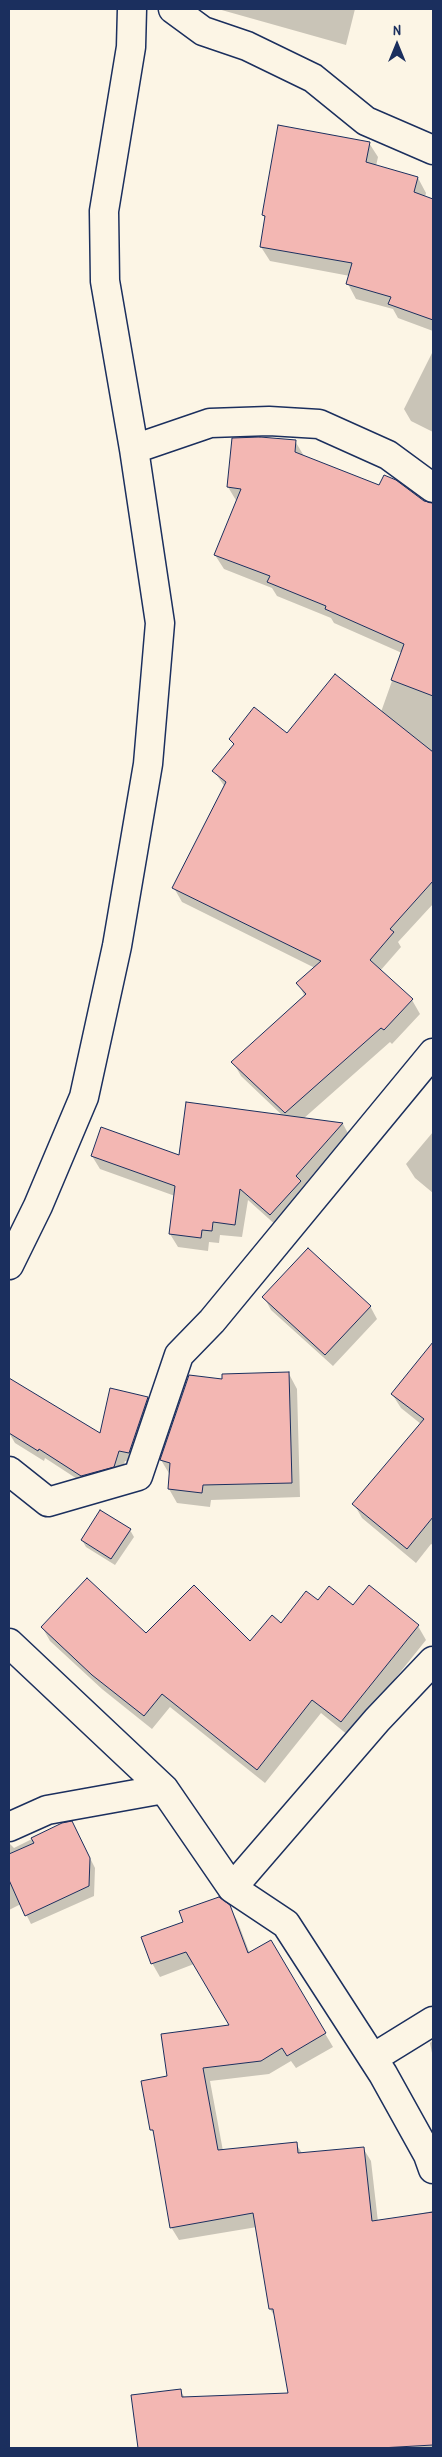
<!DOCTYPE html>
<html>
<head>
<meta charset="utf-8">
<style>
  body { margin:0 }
  #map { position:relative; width:442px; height:2457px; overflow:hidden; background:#fcf5e5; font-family:"Patrick Hand",sans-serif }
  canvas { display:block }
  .frame { position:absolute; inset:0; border:10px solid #1b2f5e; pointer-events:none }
  .north { position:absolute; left:372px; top:20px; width:50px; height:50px; -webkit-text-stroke:4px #fcf5e5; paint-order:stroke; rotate:0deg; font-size:14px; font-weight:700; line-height:20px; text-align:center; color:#1b2f5e }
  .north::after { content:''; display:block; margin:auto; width:18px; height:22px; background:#1b2f5e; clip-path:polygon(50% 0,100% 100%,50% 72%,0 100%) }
</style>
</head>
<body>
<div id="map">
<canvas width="442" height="2457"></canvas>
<div class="frame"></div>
<div class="north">N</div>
</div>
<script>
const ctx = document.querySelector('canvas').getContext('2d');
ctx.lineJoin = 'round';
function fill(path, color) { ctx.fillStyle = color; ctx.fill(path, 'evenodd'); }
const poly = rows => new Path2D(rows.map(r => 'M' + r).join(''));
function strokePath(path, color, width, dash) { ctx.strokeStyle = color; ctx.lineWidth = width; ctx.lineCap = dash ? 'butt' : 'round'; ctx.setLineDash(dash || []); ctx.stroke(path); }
const shadow = poly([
  [218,9,355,9,346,45],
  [369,143,378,157,376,166,418,178,426,193,425,197,433,200,433,331,398,318,393,309,356,299,348,284,350,276,270,261,261,247,266,220,263,215],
  [433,351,433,432,411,421,404,409],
  [295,441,304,456,380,487,433,504,433,547,426,564,433,566,433,904,398,942,401,947,380,971,412,1000,420,1014,392,1044,390,1042,303,1119,343,1124,350,1137,278,1227,248,1200,242,1237,220,1235,219,1243,209,1242,208,1251,178,1247,170,1234,175,1196,100,1169,92,1156,180,1157,283,1116,241,1076,233,1062,305,997,298,983,315,968,182,902,174,888,225,787,214,771,234,745,231,739,287,734,381,712,402,653,334,623,331,618,277,596,272,588,224,569,215,555,237,502,228,487],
  [433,1132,433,1193,415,1178,406,1164],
  [264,1297,370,1306,377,1319,333,1366,271,1310],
  [430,1348,433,1352,433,1545,431,1544,416,1563,362,1518,354,1504,421,1424,401,1408,392,1394],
  [289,1374,297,1389,300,1497,211,1500,210,1507,177,1503,169,1489,170,1475,161,1460],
  [9,1380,101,1435,147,1398,153,1409,135,1463,125,1461,120,1477,88,1486,45,1458,44,1461,15,1443,9,1433,12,1429,9,1427],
  [130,1530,134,1537,115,1565,86,1547,82,1540],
  [353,1607,418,1626,426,1640,349,1736,321,1713,265,1783,170,1707,152,1729,102,1689,50,1641,42,1627,250,1643,282,1624],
  [62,1824,77,1832,95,1868,94,1896,31,1924,21,1904,9,1910,9,1843,14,1848],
  [229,1906,237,1920,250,1954,271,1942,333,2047,296,2068,291,2061,269,2074,210,2081,223,2151,296,2144,302,2153,363,2148,371,2161,378,2222,433,2211,433,2448,139,2448,132,2396,180,2390,185,2398,290,2394,276,2318,270,2309,257,2227,179,2240,171,2227,155,2136,152,2130,168,2077,231,2026,194,1964,160,1977,152,1963],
  [433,2040,433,2058,430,2043]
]);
const building = poly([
  [278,125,370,142,366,162,418,177,414,192,433,199,433,320,388,304,391,297,346,284,352,263,260,247,265,216,262,215,278,125],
  [260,437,296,440,295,452,379,485,384,475,396,480,424,501,433,503,433,696,391,680,404,644,325,609,326,606,267,582,270,576,214,555,241,489,227,487,232,438,260,437],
  [335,674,433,752,433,881,390,929,394,932,370,960,413,999,384,1030,381,1028,285,1113,231,1062,306,994,296,983,321,961,172,888,226,782,212,771,234,744,229,739,254,707,287,733,335,674],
  [186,1102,343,1123,296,1176,301,1181,270,1215,240,1189,235,1225,213,1222,212,1231,202,1230,201,1238,169,1234,175,1186,91,1156,101,1127,179,1155,186,1102],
  [308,1248,371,1306,325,1355,262,1297,308,1248],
  [433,1342,433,1517,407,1549,352,1504,424,1419,391,1394,433,1342],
  [289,1372,292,1483,203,1485,202,1493,168,1489,170,1463,160,1460,189,1375,222,1379,222,1374,289,1372],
  [9,1378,100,1433,110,1388,148,1397,129,1453,119,1451,114,1467,81,1476,39,1449,38,1451,9,1433,9,1378],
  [100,1510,131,1529,111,1559,81,1540,100,1510],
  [87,1578,146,1633,194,1585,250,1641,272,1615,281,1623,306,1591,318,1600,329,1586,353,1605,369,1585,419,1625,341,1722,312,1700,257,1770,162,1694,144,1716,92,1675,41,1627,87,1578],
  [72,1821,90,1858,89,1886,25,1916,9,1880,9,1854,34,1843,31,1838,62,1823,72,1821],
  [219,1897,230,1905,248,1953,271,1940,326,2033,287,2056,282,2048,261,2061,203,2068,218,2150,297,2142,298,2153,364,2147,372,2221,433,2212,433,2445,380,2448,138,2448,131,2395,181,2389,182,2397,288,2393,273,2309,269,2309,253,2213,170,2228,153,2130,150,2130,141,2081,167,2076,161,2034,229,2025,186,1952,151,1964,141,1937,183,1922,179,1911,219,1897]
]);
const minor = poly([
  [173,9,203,31,247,46,313,78,366,121,433,150],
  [134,449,210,423,269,421,319,424,388,455,433,488],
  [9,1265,38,1206,84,1097,117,946,148,764,160,623,134,449,105,281,104,211,131,47,132,9],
  [9,1471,48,1502,138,1476,179,1355,212,1321,433,1053],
  [9,1643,164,1789,232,1888,286,1924,383,2074,428,2155,433,2169],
  [9,1827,47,1810,164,1789],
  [232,1888,377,1720,433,1661],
  [373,2058,433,2021]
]);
fill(shadow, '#0003');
fill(building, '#f3b7b3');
strokePath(building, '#1b2f5e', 1);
strokePath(minor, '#1b2f5e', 31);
strokePath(minor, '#fcf5e5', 28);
</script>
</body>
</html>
